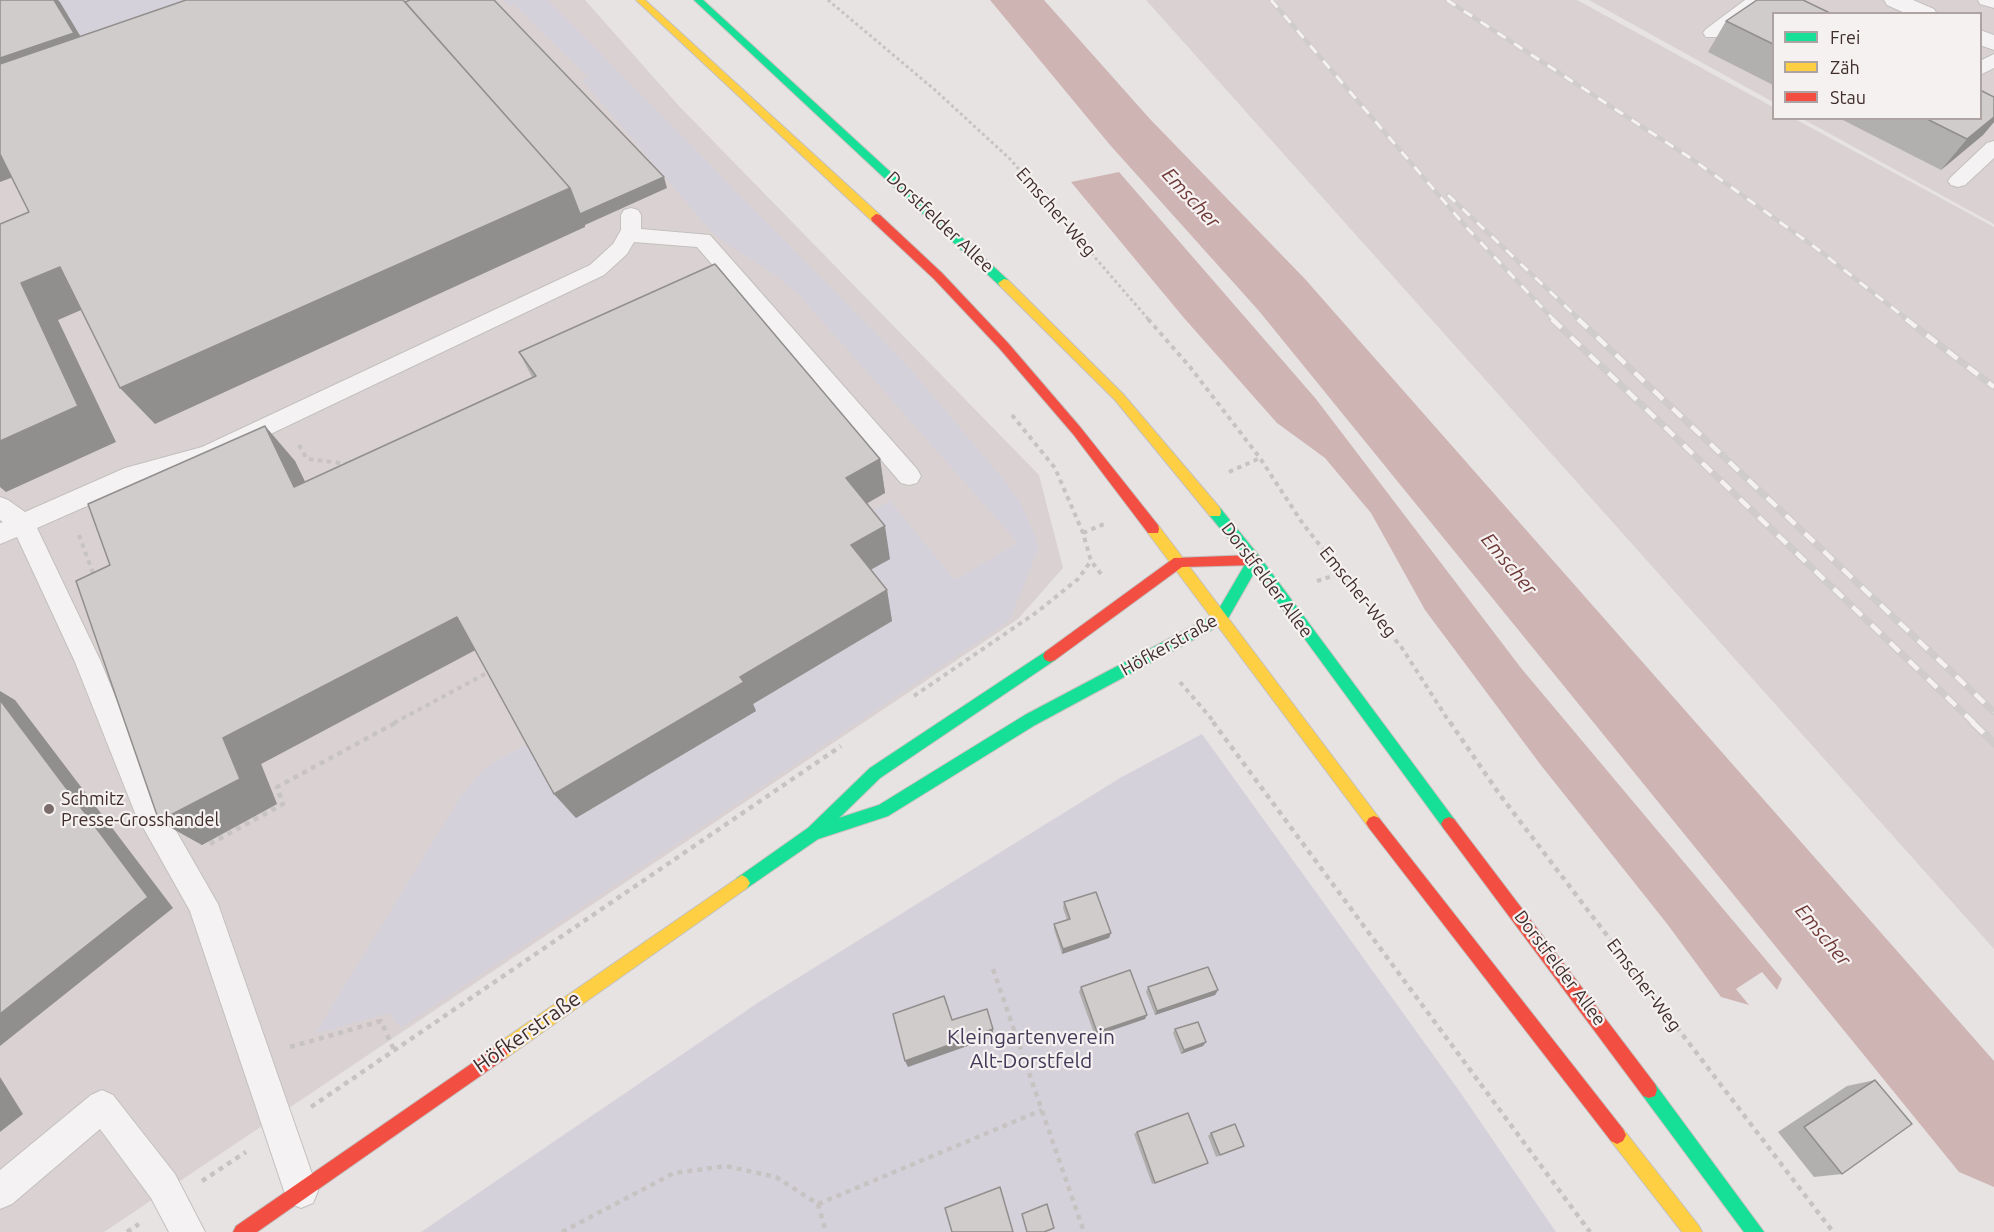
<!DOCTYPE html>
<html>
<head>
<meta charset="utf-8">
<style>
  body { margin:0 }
  #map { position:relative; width:1994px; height:1232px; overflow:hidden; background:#e7e3e3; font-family:Ubuntu,sans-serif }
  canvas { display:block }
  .legend { position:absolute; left:1772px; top:12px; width:210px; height:108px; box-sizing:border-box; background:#f6f1f1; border:2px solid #ada3a2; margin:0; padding:8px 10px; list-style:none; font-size:18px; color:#3f2e2b }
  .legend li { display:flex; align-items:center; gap:12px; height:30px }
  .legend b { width:30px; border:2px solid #ada3a2 }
</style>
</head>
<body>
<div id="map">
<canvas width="1994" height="1232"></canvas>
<ul class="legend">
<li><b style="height:8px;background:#16e098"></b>Frei</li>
<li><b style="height:8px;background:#ffcf43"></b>Zäh</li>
<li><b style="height:8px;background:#f24e42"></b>Stau</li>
</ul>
</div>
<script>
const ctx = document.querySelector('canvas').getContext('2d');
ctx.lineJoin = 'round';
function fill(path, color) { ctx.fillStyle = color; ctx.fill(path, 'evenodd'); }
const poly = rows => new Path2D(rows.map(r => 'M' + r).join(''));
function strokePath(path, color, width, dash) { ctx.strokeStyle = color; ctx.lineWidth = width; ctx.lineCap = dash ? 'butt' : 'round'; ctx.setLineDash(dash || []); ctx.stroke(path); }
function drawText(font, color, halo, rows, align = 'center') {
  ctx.font = font + ' Ubuntu,sans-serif'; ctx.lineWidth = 4.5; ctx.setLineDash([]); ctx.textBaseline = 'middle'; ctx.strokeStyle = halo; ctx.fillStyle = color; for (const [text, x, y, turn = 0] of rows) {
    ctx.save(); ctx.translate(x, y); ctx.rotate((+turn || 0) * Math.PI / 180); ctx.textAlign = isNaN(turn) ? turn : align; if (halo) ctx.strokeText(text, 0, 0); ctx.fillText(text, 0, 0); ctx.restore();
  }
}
const built = poly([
  [0,0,585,0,679,106,1039,475,1063,568,1018,619,104,1232,0,1232],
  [1146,0,1577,0,1773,107,1774,118,1795,119,1994,227,1994,949],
  [1589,0,1994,0,1994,224,1803,119,1980,118,1980,14,1774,14,1773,102]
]);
const green = poly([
  [0,0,322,0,10,111],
  [503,0,548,0,906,364,1005,481,1020,502,1035,535,1038,549,1010,620,401,1028,389,1013,315,1034,461,796,485,768,533,740,752,705,858,577,858,518,890,501,955,580,1018,543,799,295,777,276,721,240,710,230,582,80,588,77,514,4,509,6],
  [1202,734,1460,1092,1556,1232,421,1232,759,1002,1120,778]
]);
const water = poly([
  [1119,172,1316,399,1521,668,1782,979,1777,990,1762,972,1736,989,1749,1005,1721,997,1668,925,1540,764,1425,610,1371,513,1325,458,1277,423,1184,318,1071,182]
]);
const river = poly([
  [990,0,1044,0,1150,119,1305,279,1994,1061,1994,1187,1959,1172,1259,311,1110,145,990,0]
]);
const pathFar2 = poly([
  [828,0,935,90,1010,159,1149,320]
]);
const pathFar1 = poly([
  [1148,319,1190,367,1260,458,1303,524,1402,648,1450,723],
  [1012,415,1055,468,1083,533,1091,561,1101,574],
  [299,445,307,459,349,464],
  [1229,472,1260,458],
  [1083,533,1104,524],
  [79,535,94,576],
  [1317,581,1342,573],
  [1180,682,1215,723],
  [914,696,1037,612,1078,579,1091,561],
  [394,723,485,674]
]);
const path = poly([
  [1213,722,1590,1232],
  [1450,722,1500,795,1833,1232],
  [210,844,283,804,277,787,397,722],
  [993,969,1084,1232],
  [290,1047,381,1021,394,1050],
  [311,1107,841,746],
  [202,1181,246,1152],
  [818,1204,1042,1110],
  [127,1232,139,1224],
  [562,1232,674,1173,726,1166,776,1177,818,1204,826,1232]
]);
const lane = poly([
  [1745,0,1764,0,1718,37,1706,37,1703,33,1706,29,1745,0],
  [1978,0,1994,0,1994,8,1980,4,1978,0],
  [1994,54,1994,68,1980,75,1980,61,1994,54],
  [1994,141,1994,158,1965,185,1958,187,1951,185,1948,181,1951,177,1987,143,1994,141],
  [631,208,638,210,641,215,641,229,710,235,917,469,921,476,917,483,909,485,901,483,697,247,634,242,627,254,604,275,216,460,139,483,37,528,101,662,156,796,218,904,318,1191,313,1203,301,1208,289,1203,284,1191,190,911,135,813,75,662,17,537,0,544,0,523,3,522,0,520,0,497,8,500,25,512,125,468,202,447,590,265,613,244,621,230,621,215,624,210,631,208],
  [102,1090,113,1095,175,1174,205,1232,169,1232,151,1198,100,1129,12,1204,0,1209,0,1170,91,1095,102,1090]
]);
const street = poly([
  [1884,0,1913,0,1934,9,1937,14,1907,14,1887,5,1884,0],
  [1980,30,1994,35,1994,50,1980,45,1980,30]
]);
const fast = poly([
  [694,0,703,0,1008,280,1008,286,1000,286,694,0],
  [1215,507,1220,508,1259,556,1454,819,1457,824,1454,829,1449,831,1444,829,1255,571,1226,622,1035,725,888,816,818,839,747,888,742,891,737,888,734,883,737,878,808,828,870,768,1045,652,1050,650,1055,652,1057,656,1055,660,880,778,839,818,879,805,1025,715,1216,614,1247,561,1210,516,1209,512,1210,508,1215,507],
  [1649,1082,1655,1084,1764,1232,1744,1232,1643,1096,1641,1090,1643,1084,1649,1082]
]);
const slow = poly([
  [636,0,645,0,880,215,880,221,872,221,636,0],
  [1004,279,1008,280,1123,394,1220,508,1221,512,1220,516,1210,516,1115,400,1000,286,998,283,1004,279],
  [1153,524,1158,525,1379,818,1382,823,1379,828,1374,830,1369,828,1148,533,1147,529,1153,524],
  [742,875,747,878,750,883,747,888,506,1058,500,1060,494,1058,492,1052,494,1046,742,875],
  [1617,1126,1623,1129,1699,1226,1702,1232,1682,1232,1611,1141,1608,1135,1611,1129,1617,1126]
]);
const jam = poly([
  [876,214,880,215,942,273,1008,343,1081,428,1158,525,1159,529,1158,533,1148,533,1073,434,1000,349,934,279,872,221,871,218,876,214],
  [1254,555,1259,556,1261,560,1259,564,1254,565,1182,567,1055,660,1050,662,1045,660,1043,656,1045,652,1174,558,1254,555],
  [1374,816,1379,818,1623,1129,1626,1135,1623,1141,1617,1144,1611,1141,1369,828,1366,823,1369,818,1374,816],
  [1449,817,1454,819,1655,1084,1657,1090,1655,1096,1649,1098,1643,1096,1444,829,1441,824,1444,819,1449,817],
  [500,1044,506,1046,508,1052,506,1058,257,1232,233,1232,236,1226,500,1044]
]);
const railFar2 = poly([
  [1271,0,1467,228,1554,320],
  [1447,0,1692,159,1816,248,1908,320],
  [1448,195,1580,320]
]);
const railFar1 = poly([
  [1552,319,1974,723],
  [1578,319,1994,712],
  [1906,319,1994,387]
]);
const rail = poly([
  [1972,722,1994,743]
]);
const wall = poly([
  [1773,14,1773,85,1708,52,1726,21],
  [1994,97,1994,122,1983,135,1941,170,1839,118,1980,118],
  [519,352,880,459,885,493,867,503,890,559,871,569,887,590,892,621,753,704,756,711,576,818,554,794,475,650,261,764,277,804,202,845,159,821,110,565,265,426,295,461,305,482,532,377],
  [1064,902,1109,938,1062,954,1054,929,1054,924,1067,920,1063,908],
  [1081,987,1145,1019,1095,1036,1079,992],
  [1148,987,1218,990,1215,995,1155,1015,1146,992],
  [1175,1029,1206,1042,1203,1046,1181,1054,1173,1033],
  [1875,1080,1842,1174,1814,1177,1778,1132,1847,1086],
  [1137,1132,1208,1163,1152,1184,1134,1134],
  [1211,1133,1244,1146,1216,1157,1208,1136]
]);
const shadedWall = poly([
  [54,0,58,0,60,2,97,64,0,98,0,58],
  [1994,117,1994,122,1983,135,1941,170,1967,139],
  [0,145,24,173,0,182],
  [664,177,667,188,585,225,585,227,155,424,120,388,570,188],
  [60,267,95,304,58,320,116,442,6,492,0,487,0,441,21,283],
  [265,426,295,461,324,521,294,487],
  [880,459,885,493,852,512,846,478],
  [885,526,890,559,858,577,851,545],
  [887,590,892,621,753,704,756,711,576,818,554,794,740,677],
  [457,617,481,647,261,764,277,804,202,845,159,821,223,738],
  [0,691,15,700,173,908,0,1046],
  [1111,933,1109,938,1062,954,1063,949],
  [1218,990,1215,995,1155,1015,1157,1011],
  [1147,1015,1145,1019,1095,1036,1097,1032],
  [993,1029,993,1037,908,1067,905,1061],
  [1206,1042,1203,1046,1181,1054,1184,1050],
  [0,1077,23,1114,0,1132]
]);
const building = poly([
  [0,0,54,0,74,33,0,58,0,0],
  [186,0,403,0,570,188,120,388,60,267,21,283,78,406,0,441,0,224,29,212,0,154,0,64,186,0],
  [410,0,494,0,664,177,580,214,570,188,405,2,410,0],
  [1757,0,1803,0,1832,14,1773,14,1773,44,1726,21,1757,0],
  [1980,90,1994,97,1994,117,1967,139,1925,118,1980,118,1980,90],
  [715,264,880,459,846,478,885,526,851,545,887,590,740,677,744,682,554,794,457,617,223,738,240,779,159,821,76,581,110,565,88,504,265,426,294,487,536,376,519,352,715,264],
  [0,700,148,897,0,1014,0,700],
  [1096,892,1111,933,1063,949,1054,924,1070,919,1064,902,1096,892],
  [1208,967,1218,990,1157,1011,1148,987,1208,967],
  [1130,970,1147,1015,1097,1032,1081,987,1130,970],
  [944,996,952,1020,987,1009,993,1029,905,1061,893,1014,944,996],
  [1198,1022,1206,1042,1184,1050,1175,1029,1198,1022],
  [1875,1080,1912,1124,1842,1174,1804,1127,1875,1080],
  [1188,1113,1208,1163,1155,1183,1137,1132,1188,1113],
  [1235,1124,1244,1146,1220,1155,1211,1133,1235,1124],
  [1000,1187,1013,1232,952,1232,945,1208,1000,1187],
  [1047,1204,1054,1228,1044,1232,1027,1232,1022,1214,1047,1204]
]);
const markers = [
  [49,809,6,"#7a6d6b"]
];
const streetNames = [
  ["Emscher-Weg",1056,212,49],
  ["Dorstfelder Allee",940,222,43],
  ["Dorstfelder Allee",1267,580,53],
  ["Emscher-Weg",1358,592,51],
  ["Höfkerstraße",1169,645,-29],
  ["Dorstfelder Allee",1560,968,53],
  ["Emscher-Weg",1644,985,53]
];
const poiNames = [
  ["Schmitz",61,799],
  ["Presse-Grosshandel",61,820]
];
const waterNames = [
  ["Emscher",1191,198,47],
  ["Emscher",1509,564,50],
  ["Emscher",1823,935,50]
];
const nearStreetnames = [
  ["Höfkerstraße",527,1032,-35]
];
const nearParknames = [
  ["Kleingartenverein",1031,1037],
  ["Alt-Dorstfeld",1031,1061]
];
fill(built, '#dad2d2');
fill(green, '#d5d1da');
fill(water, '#cfb4b4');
fill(river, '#cfb4b4');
strokePath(lane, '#c3c0bf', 2);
strokePath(street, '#c3c0bf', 2);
strokePath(fast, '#c3c0bf', 2);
strokePath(slow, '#c3c0bf', 2);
strokePath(jam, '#c3c0bf', 2);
strokePath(pathFar2, '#c6c3c2', 3, [3, 3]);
strokePath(pathFar1, '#c6c3c2', 4, [4.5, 4.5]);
strokePath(path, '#c6c3c2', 4.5, [5, 5]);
fill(lane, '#f4f2f2');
fill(street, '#f4f2f2');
fill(fast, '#16e098');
fill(slow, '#ffcf43');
fill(jam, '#f24e42');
strokePath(railFar2, '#cfcccb', 4.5);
strokePath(railFar1, '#cfcccb', 7);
strokePath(rail, '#cfcccb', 8);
strokePath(railFar2, '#f6f1f1', 3, [10]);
strokePath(railFar1, '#f6f1f1', 4.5, [13]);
strokePath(rail, '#f6f1f1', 5, [16]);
fill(wall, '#b2afaf');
fill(shadedWall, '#918f8e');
fill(building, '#cfcccb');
strokePath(building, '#918f8e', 1.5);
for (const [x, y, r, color] of markers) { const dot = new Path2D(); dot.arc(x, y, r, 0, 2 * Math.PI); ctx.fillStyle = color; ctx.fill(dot); strokePath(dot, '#f6f1f1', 2); }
drawText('18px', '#3f2e2b', '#f6f1f1', streetNames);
drawText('18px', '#3f2e2b', '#f6f1f1', poiNames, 'left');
drawText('italic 20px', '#6f3b39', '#f6f1f1', waterNames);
drawText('21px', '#3f2e2b', '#f6f1f1', nearStreetnames);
drawText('21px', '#433a59', '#f6f1f1', nearParknames);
</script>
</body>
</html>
